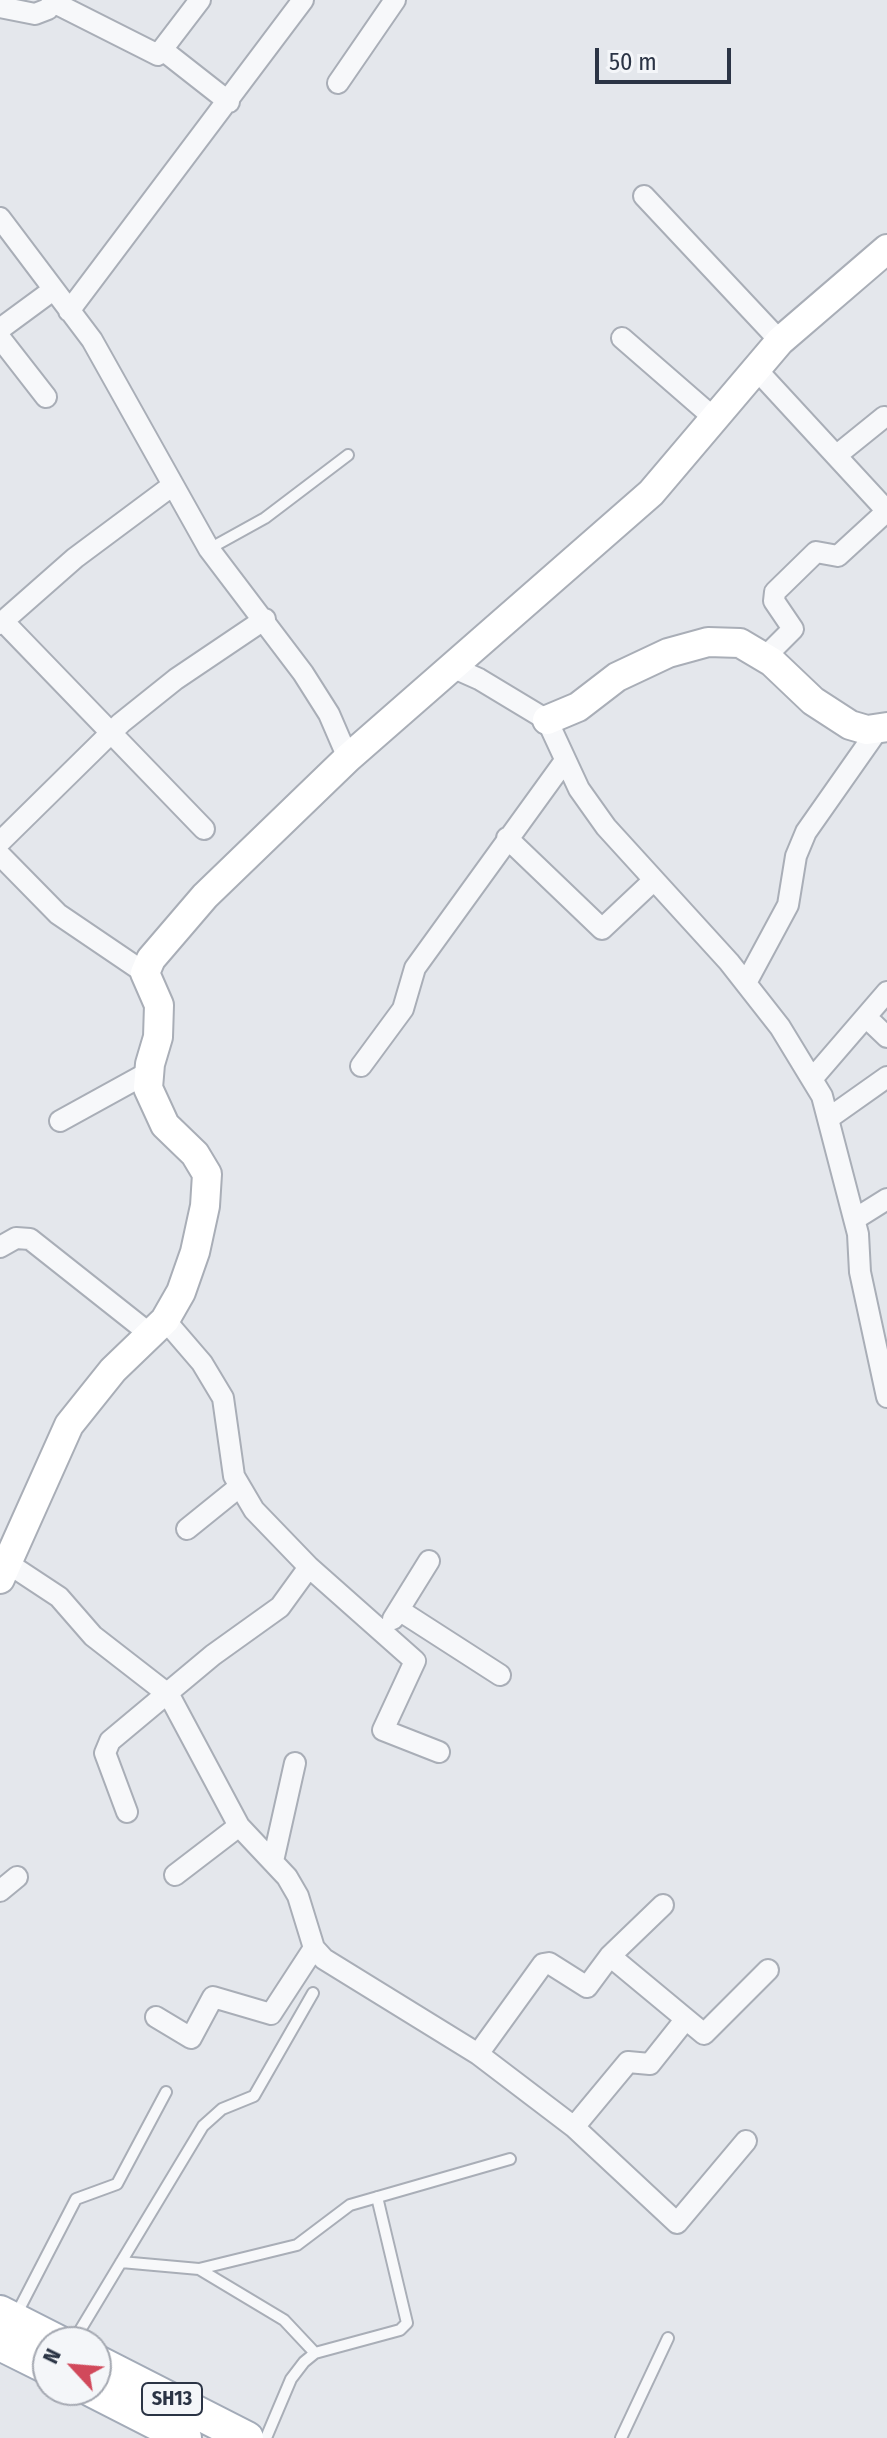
<!DOCTYPE html>
<html>
<head>
<meta charset="utf-8">
<style>
  body { margin:0 }
  #map { position:relative; width:887px; height:2438px; overflow:hidden; background:#e4e7ec; font-family:"Fira Sans Condensed",sans-serif }
  canvas { display:block }
  .north { position:absolute; left:32px; top:2326px; width:80px; height:80px; box-sizing:border-box; background:#f4f6f9; border:2px solid #a4a8b1; border-radius:50%; rotate:296deg; font-size:22px; font-weight:700; line-height:32px; text-align:center; color:#2b3445 }
  .north::after { content:''; display:block; margin:auto; width:28px; height:36px; background:#d1495b; clip-path:polygon(50% 0,100% 100%,50% 72%,0 100%) }
  .scale { position:absolute; left:595px; top:48px; width:136px; height:36px; box-sizing:border-box; border:4px solid #2b3445; border-top:0; padding-left:10px; font-size:24px; line-height:28px; white-space:nowrap; color:#2b3445; -webkit-text-stroke:6px #f4f6f9; paint-order:stroke }
</style>
</head>
<body>
<div id="map">
<canvas width="887" height="2438"></canvas>
<div class="north">N</div>
<div class="scale">50 m</div>
</div>
<script>
const ctx = document.querySelector('canvas').getContext('2d');
ctx.lineJoin = 'round';
const poly = rows => new Path2D(rows.map(r => 'M' + r).join(''));
function strokePath(path, color, width, dash) { ctx.strokeStyle = color; ctx.lineWidth = width; ctx.lineCap = dash ? 'butt' : 'round'; ctx.setLineDash(dash || []); ctx.stroke(path); }
function drawText(font, color, halo, rows, align = 'center') {
  ctx.font = font + ' "Fira Sans Condensed",sans-serif'; ctx.lineWidth = 6; ctx.setLineDash([]); ctx.textBaseline = 'middle'; ctx.strokeStyle = halo; ctx.fillStyle = color; for (const [text, x, y, turn = 0] of rows) {
    ctx.save(); ctx.translate(x, y); ctx.rotate((+turn || 0) * Math.PI / 180); ctx.textAlign = isNaN(turn) ? turn : align; if (halo) ctx.strokeText(text, 0, 0); ctx.fillText(text, 0, 0); ctx.restore();
  }
}
const lane = poly([
  [209,549,265,518,348,455],
  [121,2262,199,2269,297,2245,350,2205,510,2159],
  [199,2269,284,2320,315,2353],
  [15,2317,76,2199,117,2184,166,2092],
  [73,2342,203,2126,222,2109,254,2096,313,1993],
  [266,2438,291,2379,304,2362,315,2353,400,2330,407,2323,377,2197],
  [621,2438,668,2338]
]);
const street = poly([
  [53,2,158,55,200,0],
  [0,7,35,14,48,9,54,0],
  [164,51,229,102],
  [338,83,395,0],
  [644,196,780,341],
  [0,218,92,340,209,549,303,673,329,714,348,758],
  [69,311,303,0],
  [0,329,53,290],
  [0,338,46,397],
  [622,338,714,418],
  [756,369,887,511],
  [837,455,884,417],
  [3,621,204,829],
  [0,624,75,558,173,485],
  [765,657,793,629,774,601,775,592,816,552,838,556,887,511],
  [452,667,479,679,547,720,579,789,606,827,729,962,780,1027,822,1096,858,1234,860,1272,887,1397],
  [507,838,602,929,653,881],
  [0,842,121,723,176,679,265,619],
  [0,855,58,914,145,973],
  [746,983,788,905,796,856,806,832,879,728],
  [866,1017,887,1037],
  [361,1066,403,1009,415,968,564,762],
  [812,1079,887,992],
  [829,1118,887,1077],
  [60,1121,149,1072],
  [855,1219,887,1199],
  [0,1247,16,1238,30,1239,150,1334],
  [165,1320,202,1363,223,1398,234,1476,254,1510,309,1567,415,1661,383,1730,439,1752],
  [187,1529,239,1487],
  [9,1564,59,1597,93,1636,169,1695,239,1826,287,1877,298,1896,314,1948,324,1959,478,2054,574,2127,677,2223,746,2141],
  [399,1610,500,1675],
  [393,1619,429,1561],
  [127,1812,105,1753,110,1741,213,1655,280,1607,309,1567],
  [273,1861,295,1763],
  [175,1875,239,1826],
  [0,1891,17,1877],
  [610,1956,704,2034,768,1970],
  [156,2017,191,2038,213,1997,271,2014,314,1948],
  [478,2054,543,1964,549,1963,587,1987,610,1956,663,1905],
  [574,2127,628,2062,650,2064,685,2020]
]);
const secondary = poly([
  [547,720,578,707,617,677,668,653,708,642,740,643,772,662,813,701,850,725,867,730,887,727],
  [0,1579,69,1425,113,1370,165,1320,181,1292,195,1252,205,1206,207,1174,195,1154,165,1125,148,1088,150,1064,158,1037,159,1005,145,973,151,959,205,896,348,758,651,493,780,341,887,249]
]);
const primary = poly([
  [0,2312,59,2342],
  [0,2344,48,2368],
  [96,2361,247,2438],
  [91,2390,185,2438]
]);
const shields = [
  [172,2399,60]
];
const shieldNames = [
  ["SH13",172,2399]
];
strokePath(lane, '#a9aeb7', 14);
strokePath(street, '#a9aeb7', 24);
strokePath(secondary, '#a9aeb7', 32);
strokePath(primary, '#a3abb8', 36);
strokePath(lane, '#f7f8fa', 10);
strokePath(street, '#f7f8fa', 20);
strokePath(secondary, '#fff', 28);
strokePath(primary, '#fff', 32);
for (const [x, y, w] of shields) { const box = new Path2D(); box.roundRect(x - w / 2, y - 16, w, 32, 6); ctx.fillStyle = '#f4f6f9'; ctx.fill(box); strokePath(box, '#2b3445', 2); }
drawText('bold 20px', '#2b3445', null, shieldNames);
</script>
</body>
</html>
